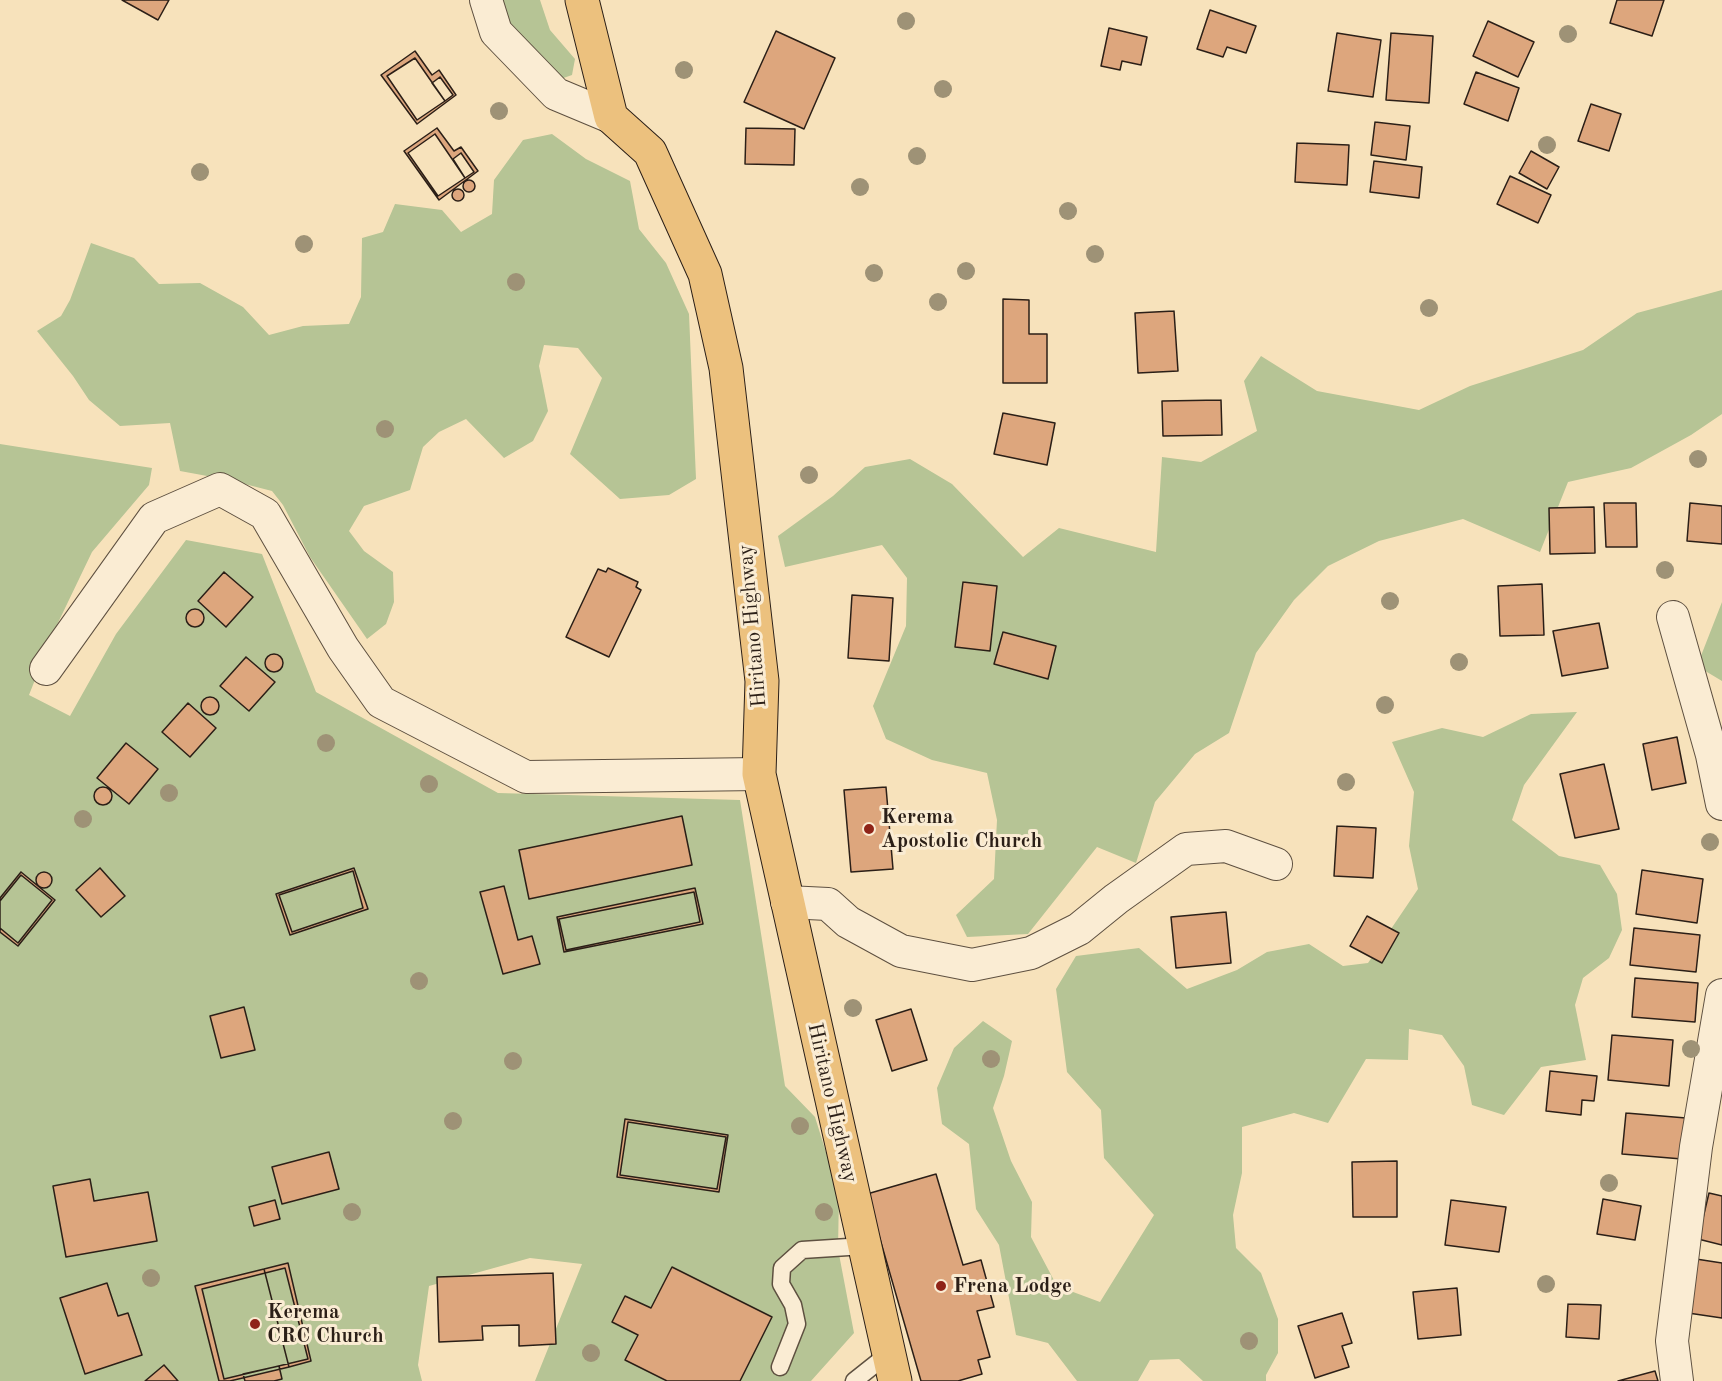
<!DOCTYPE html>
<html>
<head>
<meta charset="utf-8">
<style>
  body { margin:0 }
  canvas { display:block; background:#f7e2bb }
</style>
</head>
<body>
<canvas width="1722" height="1381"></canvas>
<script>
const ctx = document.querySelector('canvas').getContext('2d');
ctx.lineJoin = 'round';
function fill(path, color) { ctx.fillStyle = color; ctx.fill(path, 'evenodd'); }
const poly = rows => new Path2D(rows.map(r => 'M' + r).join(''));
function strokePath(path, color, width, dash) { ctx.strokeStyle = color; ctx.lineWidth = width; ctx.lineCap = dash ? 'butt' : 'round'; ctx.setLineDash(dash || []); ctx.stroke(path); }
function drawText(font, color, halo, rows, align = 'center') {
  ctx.font = font + ' "Old Standard TT",serif'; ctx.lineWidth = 6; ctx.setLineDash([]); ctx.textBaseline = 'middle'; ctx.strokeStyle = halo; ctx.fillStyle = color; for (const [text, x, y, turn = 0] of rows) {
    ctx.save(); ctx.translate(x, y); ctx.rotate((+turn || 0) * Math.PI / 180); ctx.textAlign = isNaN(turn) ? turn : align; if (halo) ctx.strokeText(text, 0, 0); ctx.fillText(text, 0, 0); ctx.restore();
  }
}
const green = poly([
  [500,0,540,0,550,30,575,59,572,75,555,81,503,17],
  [552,134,586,159,630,181,639,229,666,263,689,314,696,479,669,495,620,499,570,454,602,378,578,348,544,345,539,366,548,411,533,441,504,458,466,419,439,432,423,447,410,490,364,506,349,531,364,551,393,572,394,602,386,624,367,639,310,557,283,505,272,491,229,480,180,471,170,423,120,426,89,400,73,376,37,331,61,316,70,300,91,243,134,258,159,284,200,283,243,307,269,335,303,326,349,324,361,297,362,238,383,232,395,204,442,210,461,232,492,214,494,180,523,140],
  [1722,290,1722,414,1691,435,1631,468,1568,482,1540,552,1463,519,1379,541,1328,566,1294,600,1256,653,1229,733,1195,754,1155,802,1136,863,1097,847,1028,934,967,937,956,915,994,879,997,820,987,773,932,760,886,739,873,706,906,626,907,578,882,545,785,567,778,536,833,496,865,467,910,459,952,484,1023,557,1059,528,1156,552,1162,457,1201,462,1257,431,1244,381,1261,356,1317,391,1419,410,1470,386,1583,350,1637,313],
  [0,444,152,468,149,485,92,552,55,629,29,695,70,716,116,634,186,540,262,554,316,692,498,793,740,800,785,1086,815,1117,839,1194,838,1249,854,1333,811,1381,535,1381,582,1264,530,1258,429,1286,418,1365,422,1381,0,1381],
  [1722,602,1722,681,1697,666],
  [1577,712,1524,785,1512,820,1559,856,1600,865,1617,894,1622,930,1609,958,1583,978,1575,1005,1586,1060,1541,1067,1504,1115,1472,1105,1464,1066,1442,1035,1409,1029,1408,1060,1366,1059,1328,1123,1294,1113,1242,1127,1242,1173,1233,1215,1236,1248,1261,1273,1278,1319,1278,1353,1266,1375,1266,1381,1203,1381,1179,1359,1150,1360,1138,1381,1077,1381,1048,1343,1016,1335,999,1245,976,1209,969,1144,942,1124,937,1088,954,1048,983,1021,1012,1041,1004,1076,993,1108,1011,1161,1032,1202,1031,1237,1057,1286,1100,1302,1154,1215,1104,1158,1101,1110,1067,1072,1056,989,1076,956,1139,948,1187,989,1237,970,1267,952,1309,944,1343,966,1368,963,1418,889,1409,846,1414,792,1392,742,1442,728,1483,737,1531,714]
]);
const building = poly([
  [122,0,169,0,158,20,122,0],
  [1617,0,1664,0,1652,36,1610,23,1617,0],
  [1210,10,1256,26,1246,53,1227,47,1223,57,1197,49,1210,10],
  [1488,21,1534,42,1518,77,1473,56,1488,21],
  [1109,28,1147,37,1141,65,1122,61,1120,70,1101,66,1109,28],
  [776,31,835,58,804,129,744,102,776,31],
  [1337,33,1381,40,1373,97,1328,91,1337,33],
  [1391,33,1433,36,1429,103,1386,100,1391,33],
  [415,51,432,75,439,70,456,95,417,124,381,75,415,51],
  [415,58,445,101,417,120,387,76,415,58],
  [1476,72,1519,88,1508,121,1464,104,1476,72],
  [440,77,453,95,445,101,432,83,440,77],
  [1591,104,1621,114,1609,151,1578,141,1591,104],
  [1375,122,1410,126,1406,160,1371,155,1375,122],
  [437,128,454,151,461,147,478,171,439,200,404,151,437,128],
  [746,128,795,129,794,165,745,164,746,128],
  [435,134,465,178,438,196,408,153,435,134],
  [1297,143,1349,145,1347,185,1295,182,1297,143],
  [1531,151,1559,167,1547,189,1519,173,1531,151],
  [461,153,474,172,465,178,453,159,461,153],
  [1374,161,1422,167,1419,198,1370,192,1374,161],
  [1510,176,1551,195,1538,223,1497,204,1510,176],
  '463 186a6 6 0 1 1 12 0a6 6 0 1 1-12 0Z',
  '452 195a6 6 0 1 1 12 0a6 6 0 1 1-12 0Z',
  [1003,299,1029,300,1029,334,1047,334,1047,383,1003,383,1003,299],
  [1174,311,1178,371,1138,373,1135,313,1174,311],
  [1221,400,1222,435,1163,436,1162,401,1221,400],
  [1003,413,1055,423,1047,465,994,454,1003,413],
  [1604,503,1636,503,1637,547,1606,547,1604,503],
  [1690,503,1722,506,1722,544,1687,541,1690,503],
  [1594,507,1595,553,1550,554,1549,508,1594,507],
  [608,568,638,582,636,587,641,590,609,657,566,637,598,569,606,572,608,568],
  [224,572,253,597,226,627,198,601,224,572],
  [963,582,997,586,990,651,955,647,963,582],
  [1542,584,1544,635,1500,636,1498,586,1542,584],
  [852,595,893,598,889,661,848,658,852,595],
  '186 618a9 9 0 1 1 18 0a9 9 0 1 1-18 0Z',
  [1599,623,1608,668,1562,676,1553,631,1599,623],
  [1003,632,1056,646,1048,679,994,664,1003,632],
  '265 663a9 9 0 1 1 18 0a9 9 0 1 1-18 0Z',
  [246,657,275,682,249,711,220,686,246,657],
  '201 706a9 9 0 1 1 18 0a9 9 0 1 1-18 0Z',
  [188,703,216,728,190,757,162,732,188,703],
  [1677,737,1686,783,1652,790,1643,744,1677,737],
  [126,743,158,769,129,804,97,778,126,743],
  [1604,764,1619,829,1575,838,1560,774,1604,764],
  [886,787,893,869,851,872,844,790,886,787],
  '94 796a9 9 0 1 1 18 0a9 9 0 1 1-18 0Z',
  [682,816,692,865,529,899,519,850,682,816],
  [1337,826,1376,828,1373,878,1334,876,1337,826],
  [100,868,125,896,101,917,76,890,100,868],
  [354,868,368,909,290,935,276,894,354,868],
  [1642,870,1703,879,1697,923,1636,914,1642,870],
  [353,871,363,908,292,932,279,895,353,871],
  [21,872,55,900,18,946,0,932,0,898,21,872],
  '36 880a8 8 0 1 1 16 0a8 8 0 1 1-16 0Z',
  [21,875,52,900,18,943,0,928,0,901,21,875],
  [504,886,518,940,532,936,540,964,503,974,480,892,504,886],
  [695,888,703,924,564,952,557,917,695,888],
  [694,892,700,922,566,950,559,919,694,892],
  [1226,912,1231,963,1176,968,1171,917,1226,912],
  [1367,916,1399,933,1382,963,1350,946,1367,916],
  [1634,928,1700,935,1696,972,1630,965,1634,928],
  [1635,978,1698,983,1695,1022,1632,1017,1635,978],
  [244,1007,255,1050,221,1058,210,1016,244,1007],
  [911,1009,927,1060,892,1071,876,1020,911,1009],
  [1612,1035,1673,1040,1669,1086,1608,1080,1612,1035],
  [1550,1071,1597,1076,1594,1101,1582,1100,1581,1115,1546,1111,1550,1071],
  [1626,1113,1686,1118,1682,1159,1622,1154,1626,1113],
  [625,1119,728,1135,719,1192,617,1177,625,1119],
  [628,1122,726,1137,717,1189,620,1175,628,1122],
  [329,1152,339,1189,282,1204,272,1167,329,1152],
  [1397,1161,1397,1217,1353,1217,1352,1162,1397,1161],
  [936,1174,963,1265,981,1260,994,1307,977,1311,990,1357,978,1360,982,1374,958,1381,921,1381,867,1194,936,1174],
  [90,1179,94,1201,148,1192,157,1241,66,1257,53,1186,90,1179],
  [1709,1193,1722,1196,1722,1245,1698,1239,1709,1193],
  [1603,1199,1641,1206,1635,1240,1597,1234,1603,1199],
  [275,1200,280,1219,254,1226,249,1207,275,1200],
  [1451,1200,1506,1207,1499,1252,1445,1245,1451,1200],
  [1696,1259,1722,1263,1722,1318,1688,1313,1696,1259],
  [288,1263,311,1361,289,1367,264,1269,288,1263],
  [672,1267,772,1317,740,1381,667,1381,625,1360,638,1335,612,1322,625,1296,651,1308,672,1267],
  [285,1268,308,1359,224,1379,202,1289,285,1268],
  [264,1269,289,1367,230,1381,219,1381,195,1286,264,1269],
  [553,1273,556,1344,519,1346,519,1325,482,1326,483,1340,439,1342,437,1277,553,1273],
  [107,1283,118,1316,128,1313,142,1355,85,1374,60,1298,107,1283],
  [1457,1288,1461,1335,1418,1339,1413,1292,1457,1288],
  [1568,1304,1601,1305,1599,1339,1566,1337,1568,1304],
  [1342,1313,1352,1343,1342,1346,1349,1367,1315,1378,1298,1326,1342,1313],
  [164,1365,178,1381,145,1381,164,1365],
  [279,1366,282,1379,274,1381,245,1381,243,1374,279,1366],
  [1655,1371,1658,1381,1618,1381,1655,1371]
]);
const lane = poly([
  [780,1367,797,1324,793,1305,781,1284,782,1268,802,1250,864,1246],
  [854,1381,888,1354]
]);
const street = poly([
  [486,0,496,32,556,94,611,117],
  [1673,617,1712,755,1722,804],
  [46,669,154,518,220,489,265,514,343,648,381,702,526,777,759,774],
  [787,902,828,904,848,922,901,951,972,965,1031,953,1079,929,1116,899,1186,849,1226,846,1276,864],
  [1677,1381,1672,1341,1696,1147,1722,995]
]);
const highway = poly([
  [582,0,611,117,650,152,705,274,726,368,762,681,759,774,895,1381]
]);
const trees = [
  [906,21],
  [1568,34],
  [684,70],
  [943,89],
  [499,111],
  [1547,145],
  [917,156],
  [200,172],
  [860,187],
  [1068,211],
  [304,244],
  [1095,254],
  [966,271],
  [874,273],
  [516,282],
  [938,302],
  [1429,308],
  [385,429],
  [1698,459],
  [809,475],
  [1665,570],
  [1390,601],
  [1459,662],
  [1385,705],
  [326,743],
  [1346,782],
  [429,784],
  [169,793],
  [83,819],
  [1710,842],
  [419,981],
  [853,1008],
  [1691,1049],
  [991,1059],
  [513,1061],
  [453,1121],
  [800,1126],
  [1609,1183],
  [352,1212],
  [824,1212],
  [151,1278],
  [1546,1284],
  [1249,1341],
  [591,1353]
];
const markers = [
  [869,829,6,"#8f2418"],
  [941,1286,6,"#8f2418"],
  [255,1324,6,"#8f2418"]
];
const streetNames = [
  ["Hiritano Highway",753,626,-95],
  ["Hiritano Highway",832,1103,77]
];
const poiNames = [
  ["Kerema",881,817],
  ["Apostolic Church",881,841],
  ["Frena Lodge",953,1286],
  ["Kerema",267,1312],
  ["CRC Church",267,1336]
];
fill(green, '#b6c495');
fill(building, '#dda67d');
strokePath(building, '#2b1f17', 1.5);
strokePath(lane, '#5e5040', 19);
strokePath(street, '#5e5040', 34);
strokePath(highway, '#2b1f17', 35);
strokePath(lane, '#faecd3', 16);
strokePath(street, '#faecd3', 32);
strokePath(highway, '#ecc17e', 33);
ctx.fillStyle = '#9e9276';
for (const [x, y] of trees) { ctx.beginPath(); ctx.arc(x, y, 9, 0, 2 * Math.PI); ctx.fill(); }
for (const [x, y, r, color] of markers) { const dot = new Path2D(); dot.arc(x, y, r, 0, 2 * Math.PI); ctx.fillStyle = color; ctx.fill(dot); strokePath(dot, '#faecd3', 2); }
drawText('21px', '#2b1f17', '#faecd3', streetNames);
drawText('bold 21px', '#2b1f17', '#faecd3', poiNames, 'left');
</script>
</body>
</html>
